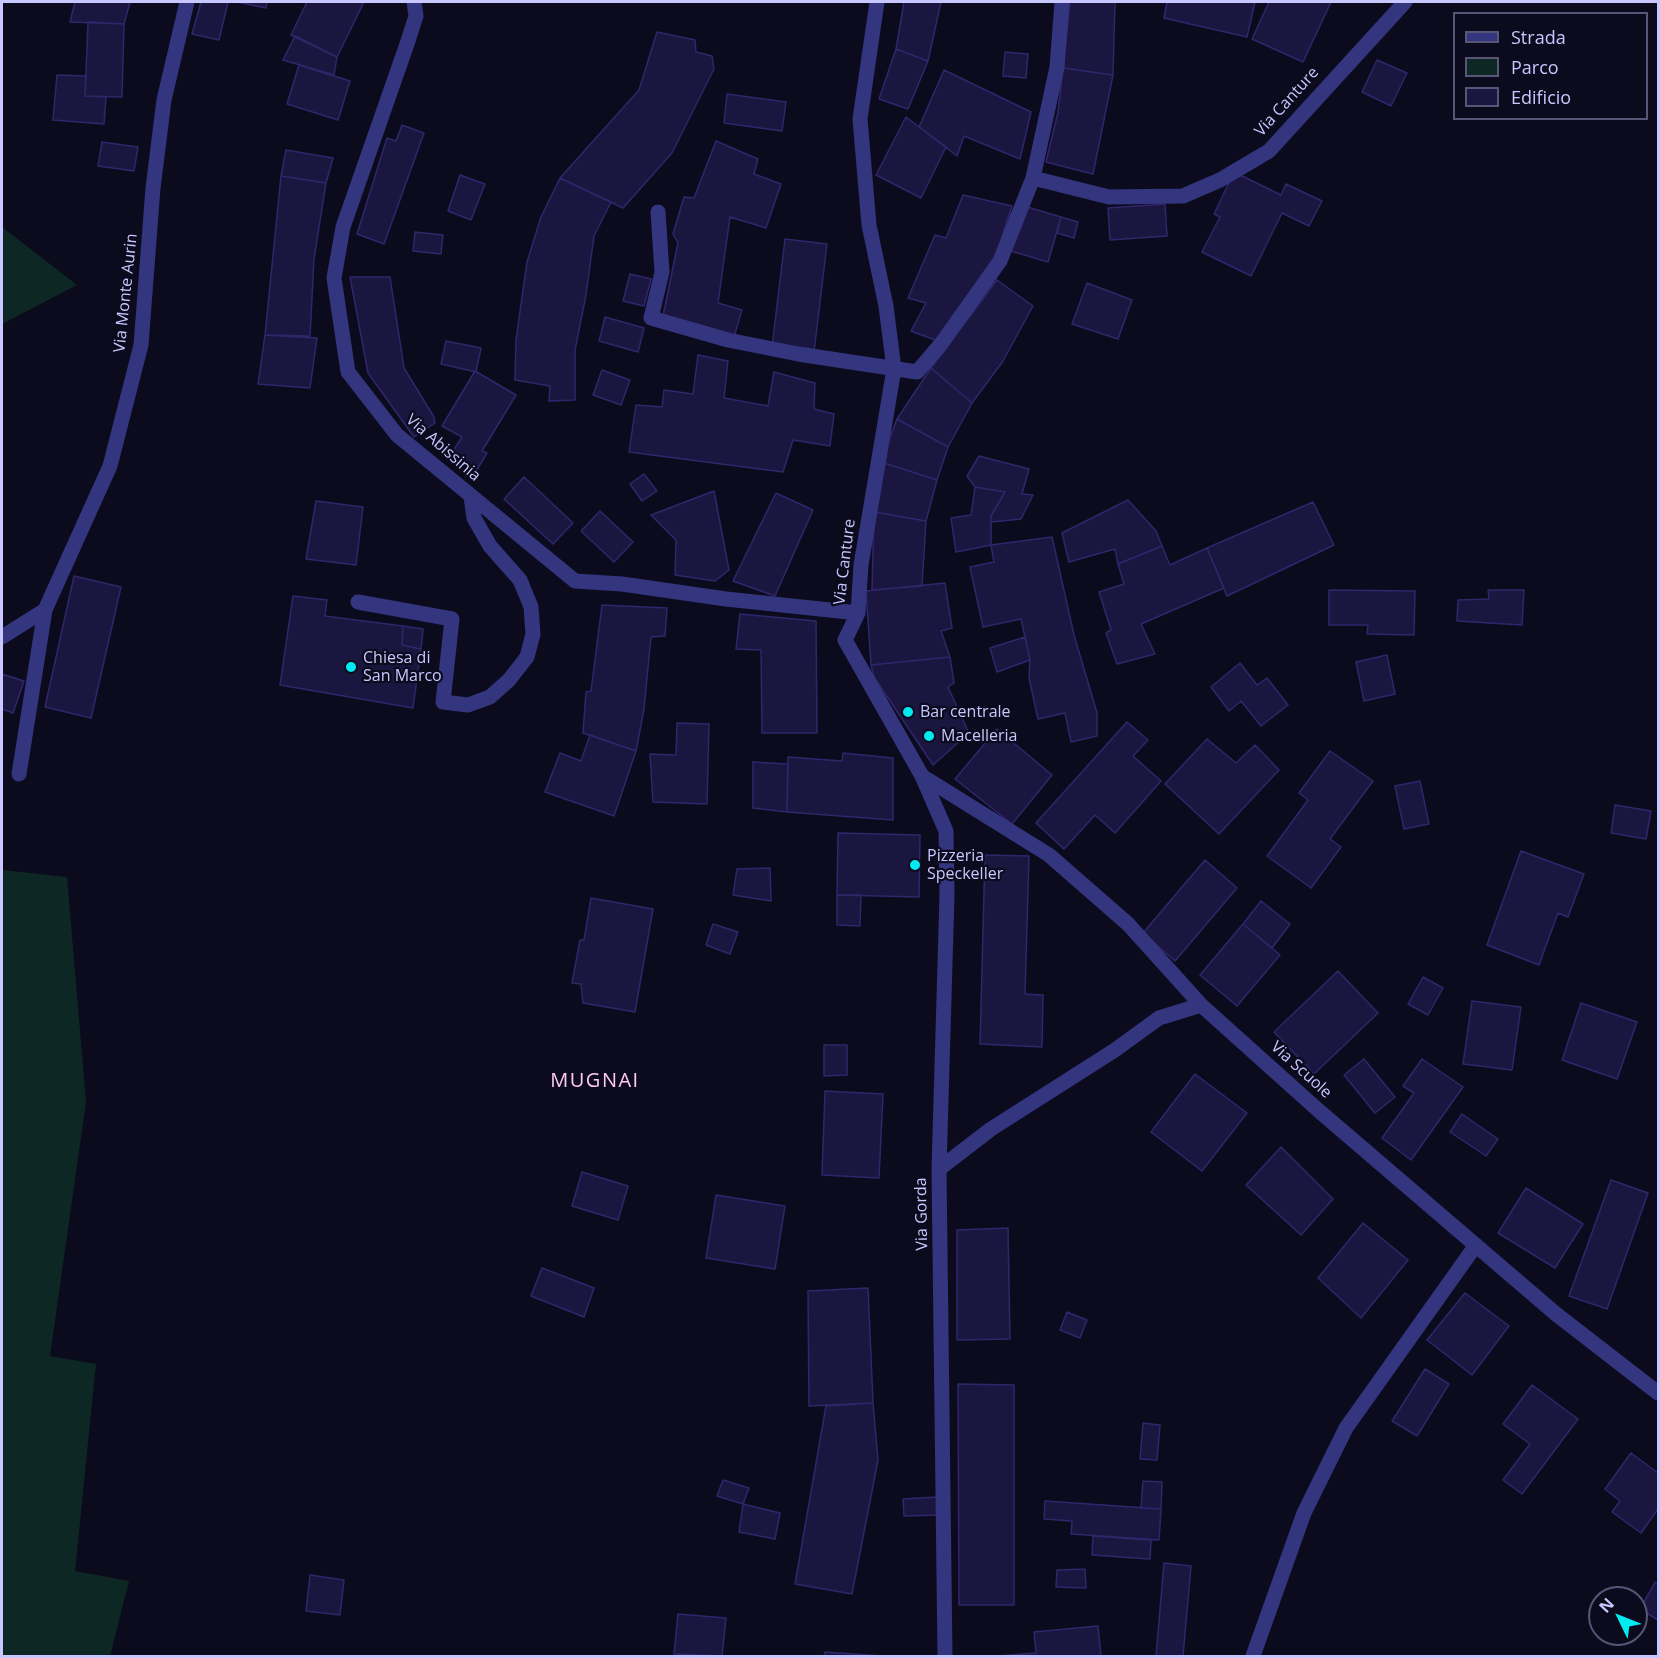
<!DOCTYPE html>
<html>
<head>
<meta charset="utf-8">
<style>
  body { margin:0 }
  #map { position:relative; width:1660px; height:1658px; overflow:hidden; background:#0c0b1d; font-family:"Open Sans",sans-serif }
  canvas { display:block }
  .frame { position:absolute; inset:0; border:3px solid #c9c7ff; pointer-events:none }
  .legend { position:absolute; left:1453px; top:12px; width:195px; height:108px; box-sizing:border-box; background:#0c0b1d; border:2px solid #585677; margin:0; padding:8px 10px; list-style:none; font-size:18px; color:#c9c7ff }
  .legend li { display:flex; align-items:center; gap:12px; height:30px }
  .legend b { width:30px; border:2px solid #585677 }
  .north { position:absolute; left:1588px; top:1586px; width:60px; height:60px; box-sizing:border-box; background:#0c0b1d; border:2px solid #585677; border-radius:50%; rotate:313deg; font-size:16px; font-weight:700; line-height:24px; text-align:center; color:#c9c7ff }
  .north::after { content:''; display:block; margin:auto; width:21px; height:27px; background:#00eaf2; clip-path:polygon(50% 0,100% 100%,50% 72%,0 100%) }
</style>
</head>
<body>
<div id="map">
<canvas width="1660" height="1658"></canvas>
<div class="frame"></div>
<ul class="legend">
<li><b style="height:8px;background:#33357f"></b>Strada</li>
<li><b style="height:16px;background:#0d2725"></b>Parco</li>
<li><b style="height:16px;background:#1b163f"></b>Edificio</li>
</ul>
<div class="north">N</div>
</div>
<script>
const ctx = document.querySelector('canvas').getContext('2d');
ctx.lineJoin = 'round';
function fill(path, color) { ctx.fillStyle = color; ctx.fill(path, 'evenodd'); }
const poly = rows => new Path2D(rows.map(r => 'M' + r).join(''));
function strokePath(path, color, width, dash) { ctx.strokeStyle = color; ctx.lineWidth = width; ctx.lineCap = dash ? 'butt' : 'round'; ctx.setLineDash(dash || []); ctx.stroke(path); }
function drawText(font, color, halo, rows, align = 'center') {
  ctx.font = font + ' "Open Sans",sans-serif'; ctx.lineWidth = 4.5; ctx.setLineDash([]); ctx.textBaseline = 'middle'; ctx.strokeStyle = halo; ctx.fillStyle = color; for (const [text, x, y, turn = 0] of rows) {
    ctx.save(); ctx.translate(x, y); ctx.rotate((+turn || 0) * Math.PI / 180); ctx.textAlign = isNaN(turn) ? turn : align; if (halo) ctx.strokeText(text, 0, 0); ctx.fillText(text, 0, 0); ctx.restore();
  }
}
const green = poly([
  [2,227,77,285,2,324],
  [2,870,67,877,86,1102,50,1356,96,1364,75,1571,129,1581,110,1656,2,1656]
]);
const building = poly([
  [75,2,130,2,124,24,70,22,75,2],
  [201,2,228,2,219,40,192,34,201,2],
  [237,2,267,2,266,8,237,2],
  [307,2,364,2,337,57,291,35,307,2],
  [904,2,941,2,928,61,896,49,904,2],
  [1070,2,1115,2,1113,75,1063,68,1070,2],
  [1167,2,1255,2,1247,37,1164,18,1167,2],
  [1269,2,1331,2,1303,62,1252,39,1269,2],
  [88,22,124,24,122,97,85,96,88,22],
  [657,32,695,40,696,52,712,56,714,69,672,153,623,208,560,178,639,90,657,32],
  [295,36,337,57,334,75,283,60,295,36],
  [896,49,928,61,908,109,879,99,896,49],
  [1005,52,1028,54,1026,78,1003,76,1005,52],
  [1377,60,1407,73,1391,106,1362,92,1377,60],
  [299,65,350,81,338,120,287,104,299,65],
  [1063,68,1113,75,1093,174,1046,162,1058,112,1063,68],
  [944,70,1031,112,1020,159,964,136,957,156,919,127,944,70],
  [57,75,86,76,85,96,106,97,104,124,53,120,57,75],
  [727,94,786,102,782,131,724,123,727,94],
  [906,117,946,147,921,198,876,175,906,117],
  [402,125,424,133,384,244,357,234,387,138,396,141,402,125],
  [716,141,758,159,754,174,781,184,766,228,730,217,718,303,742,310,734,337,663,316,678,243,673,234,684,197,694,198,716,141],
  [102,142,138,147,134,171,98,166,102,142],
  [286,150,333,158,326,183,281,176,286,150],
  [1234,172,1281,195,1286,184,1322,201,1309,226,1282,213,1251,276,1202,252,1220,217,1214,214,1234,172],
  [460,175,485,184,471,220,448,211,460,175],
  [281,176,326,183,314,259,310,336,265,335,281,176],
  [560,178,611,202,594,236,586,295,575,350,575,400,549,401,550,386,515,380,516,340,527,262,541,217,560,178],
  [963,195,1012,206,995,259,938,341,911,331,926,303,908,298,935,235,946,238,963,195],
  [1165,204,1167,236,1110,240,1108,208,1165,204],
  [1024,206,1061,217,1048,262,1011,251,1024,206],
  [1061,217,1078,222,1074,238,1057,233,1061,217],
  [415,232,443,235,441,254,413,251,415,232],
  [785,239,827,244,814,352,772,347,785,239],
  [630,274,651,279,644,306,623,301,630,274],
  [350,277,390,277,404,368,434,417,435,423,414,437,368,373,350,277],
  [997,280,1033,306,1003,361,972,403,931,368,997,280],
  [1087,283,1132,300,1118,339,1072,324,1087,283],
  [605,317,644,328,638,352,599,341,605,317],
  [265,335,317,338,310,388,258,384,265,335],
  [446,341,481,348,476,372,441,364,446,341],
  [698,355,728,361,724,398,768,406,774,372,815,383,814,409,834,414,830,446,793,440,783,472,629,452,636,405,662,407,664,390,693,394,698,355],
  [931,368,972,403,948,447,897,419,931,368],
  [602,370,630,380,621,405,593,395,602,370],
  [475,371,516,395,482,451,487,453,475,473,449,457,462,437,442,426,475,371],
  [897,419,948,447,937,480,881,462,897,419],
  [979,456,1029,469,1022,494,1033,495,1021,519,991,522,991,516,1005,492,975,487,967,476,979,456],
  [881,462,937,480,926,521,874,512,881,462],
  [644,474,657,491,642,501,630,484,644,474],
  [524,477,573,523,553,544,504,499,524,477],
  [975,487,1005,492,991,516,991,545,956,552,951,518,971,515,975,487],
  [714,491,729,570,715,581,675,575,676,540,651,515,714,491],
  [776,493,813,510,775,596,733,581,776,493],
  [1128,500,1156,531,1162,546,1118,564,1115,549,1069,562,1062,533,1128,500],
  [316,501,363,507,356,565,306,559,316,501],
  [1313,502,1334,545,1227,596,1207,548,1313,502],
  [600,511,633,542,614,562,581,531,600,511],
  [874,512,926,521,922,586,872,590,874,512],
  [1052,537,1074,635,1097,713,1097,736,1071,742,1065,713,1038,719,1029,678,1030,660,1021,619,983,627,970,567,994,562,991,545,1052,537],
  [1162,546,1170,565,1207,548,1224,588,1141,624,1155,654,1117,664,1106,633,1111,630,1099,592,1124,584,1118,564,1162,546],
  [74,576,121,587,91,718,45,707,74,576],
  [945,583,952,628,941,631,950,657,871,665,866,591,945,583],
  [1329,590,1415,591,1414,635,1367,634,1368,625,1329,625,1329,590],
  [1488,590,1524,590,1522,625,1457,621,1458,600,1489,599,1488,590],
  [293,596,327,600,325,616,403,626,402,645,421,649,413,708,280,685,293,596],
  [602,605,667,608,665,636,651,637,644,709,636,751,583,733,586,692,591,691,602,605],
  [740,614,816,621,817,733,762,733,761,650,736,649,740,614],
  [403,626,423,629,421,649,402,645,403,626],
  [1025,637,1030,660,997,672,990,648,1025,637],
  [1387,655,1395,694,1364,701,1356,662,1387,655],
  [950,657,954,683,948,687,969,733,933,765,874,677,871,665,950,657],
  [1240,663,1257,685,1267,678,1288,705,1261,726,1241,701,1229,711,1211,687,1240,663],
  [2,674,24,681,13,713,2,709,2,674],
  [1127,722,1148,740,1133,756,1161,781,1115,833,1095,815,1064,849,1036,823,1127,722],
  [677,723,709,724,707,804,653,802,650,754,676,755,677,723],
  [997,729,1052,775,1012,824,955,779,997,729],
  [590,735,636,751,614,816,545,792,560,753,581,761,590,735],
  [1207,739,1236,763,1255,745,1279,770,1219,834,1165,784,1207,739],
  [1330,751,1373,781,1330,839,1341,847,1311,888,1267,856,1308,800,1299,793,1330,751],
  [843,753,893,758,893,820,787,812,788,757,842,761,843,753],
  [753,762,788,764,787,812,753,808,753,762],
  [1420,781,1429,824,1404,829,1395,786,1420,781],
  [1615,805,1651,811,1646,839,1611,833,1615,805],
  [838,833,920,835,919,897,837,895,838,833],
  [1521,851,1584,874,1568,917,1558,913,1539,965,1487,945,1521,851],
  [985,855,1029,856,1025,994,1043,995,1042,1047,980,1044,985,855],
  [1205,860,1237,888,1175,961,1143,933,1205,860],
  [770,868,771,901,733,895,737,869,770,868],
  [837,895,861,895,860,926,837,925,837,895],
  [591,898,653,909,635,1012,583,1003,581,984,572,983,580,940,584,940,591,898],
  [1261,901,1290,924,1272,948,1243,924,1261,901],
  [713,924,738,932,730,954,706,945,713,924],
  [1243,924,1280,955,1237,1006,1200,975,1243,924],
  [1338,971,1378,1013,1314,1074,1274,1032,1338,971],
  [1423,977,1443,988,1428,1015,1408,1004,1423,977],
  [1472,1001,1521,1007,1512,1070,1463,1064,1472,1001],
  [1581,1003,1637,1022,1617,1079,1562,1060,1581,1003],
  [824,1045,847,1045,847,1075,824,1076,824,1045],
  [1364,1059,1395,1097,1375,1113,1344,1075,1364,1059],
  [1422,1059,1463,1087,1411,1160,1382,1138,1414,1093,1403,1086,1422,1059],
  [1195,1074,1247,1113,1202,1171,1151,1132,1195,1074],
  [825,1091,883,1094,879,1178,822,1175,825,1091],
  [1462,1114,1498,1139,1486,1156,1450,1132,1462,1114],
  [1281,1147,1333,1199,1301,1235,1246,1185,1281,1147],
  [582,1172,628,1186,618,1220,572,1206,582,1172],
  [1611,1180,1648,1193,1607,1309,1569,1296,1611,1180],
  [1526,1188,1583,1224,1555,1268,1498,1233,1526,1188],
  [716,1195,785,1206,775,1269,706,1258,716,1195],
  [1363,1223,1408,1260,1361,1318,1318,1278,1363,1223],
  [1008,1228,1010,1339,957,1340,957,1230,1008,1228],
  [542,1268,594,1288,584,1317,531,1296,542,1268],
  [868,1288,873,1403,809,1406,808,1291,868,1288],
  [1465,1293,1509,1326,1472,1375,1427,1340,1465,1293],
  [1067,1312,1087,1320,1080,1338,1060,1330,1067,1312],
  [1425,1369,1449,1384,1417,1436,1392,1421,1425,1369],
  [958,1384,1014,1385,1014,1605,959,1605,958,1384],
  [1532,1385,1578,1419,1522,1494,1503,1480,1530,1444,1503,1424,1532,1385],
  [873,1403,878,1460,852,1594,795,1584,826,1406,873,1403],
  [1143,1423,1160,1425,1157,1460,1140,1459,1143,1423],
  [1631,1453,1658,1473,1658,1509,1641,1533,1612,1512,1620,1501,1605,1489,1631,1453],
  [723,1480,749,1488,743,1504,717,1496,723,1480],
  [1143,1481,1162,1482,1161,1509,1141,1508,1143,1481],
  [937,1497,938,1515,904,1516,903,1499,937,1497],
  [1045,1501,1161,1509,1159,1540,1071,1534,1072,1521,1044,1519,1045,1501],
  [743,1504,780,1513,775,1539,739,1532,743,1504],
  [1093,1536,1151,1540,1150,1559,1092,1555,1093,1536],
  [1164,1563,1191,1566,1183,1656,1156,1656,1164,1563],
  [1085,1569,1086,1588,1056,1587,1057,1570,1085,1569],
  [310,1575,344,1580,340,1615,306,1611,310,1575],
  [1655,1582,1658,1584,1658,1620,1640,1609,1655,1582],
  [678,1614,726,1618,722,1656,674,1654,678,1614],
  [1098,1626,1101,1656,998,1656,1036,1653,1034,1632,1098,1626],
  [825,1652,883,1656,824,1656,825,1652]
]);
const street = poly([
  [414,2,416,16,407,44,343,227,334,278,348,372,397,435,575,581,622,584,726,599,858,613],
  [877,2,860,119,869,225,886,306,894,369,861,565,858,613,845,640,922,776,946,831,947,895,939,1169,945,1656],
  [1033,178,1109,197,1183,196,1220,180,1269,151,1405,2],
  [658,212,662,272,651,318,728,340,798,354,917,372,941,344,1000,261,1033,178,1057,67,1062,2],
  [358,602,452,619,443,702,468,705,490,697,509,680,527,657,533,634,531,607,520,580,490,546,474,518,471,497],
  [2,637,45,610],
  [19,774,45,610,110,466,141,345,153,188,164,100,187,2],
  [922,776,1049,855,1128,924,1201,1005,1318,1110,1556,1314,1658,1393],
  [939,1169,991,1129,1115,1050,1159,1018,1201,1005],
  [1253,1656,1304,1513,1346,1428,1476,1245]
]);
const markers = [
  [351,667,6,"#00eaf2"],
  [908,712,6,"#00eaf2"],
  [929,736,6,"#00eaf2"],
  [915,865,6,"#00eaf2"]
];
const streetNames = [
  ["Via Canture",1287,102,-48],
  ["Via Monte Aurin",126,293,-84],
  ["Via Abissinia",443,448,41],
  ["Via Canture",845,562,-83],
  ["Via Scuole",1301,1070,42],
  ["Via Gorda",922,1214,-91]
];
const poiNames = [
  ["Chiesa di",363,658],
  ["San Marco",363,676],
  ["Bar centrale",920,712],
  ["Macelleria",941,736],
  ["Pizzeria",927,856],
  ["Speckeller",927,874]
];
const quarterNames = [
  ["MUGNAI",595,1081]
];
fill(green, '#0d2725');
fill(building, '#1b163f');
strokePath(building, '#30266c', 1.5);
strokePath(street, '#33357f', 15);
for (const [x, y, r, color] of markers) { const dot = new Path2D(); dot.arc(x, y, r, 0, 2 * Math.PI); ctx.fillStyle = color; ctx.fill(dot); strokePath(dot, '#0c0b1d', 2); }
drawText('16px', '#c9c7ff', '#0c0b1d', streetNames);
drawText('16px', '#c9c7ff', '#0c0b1d', poiNames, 'left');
ctx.letterSpacing = '1.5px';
drawText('20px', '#ffc9ef', '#0c0b1d', quarterNames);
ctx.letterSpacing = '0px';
</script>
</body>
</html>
